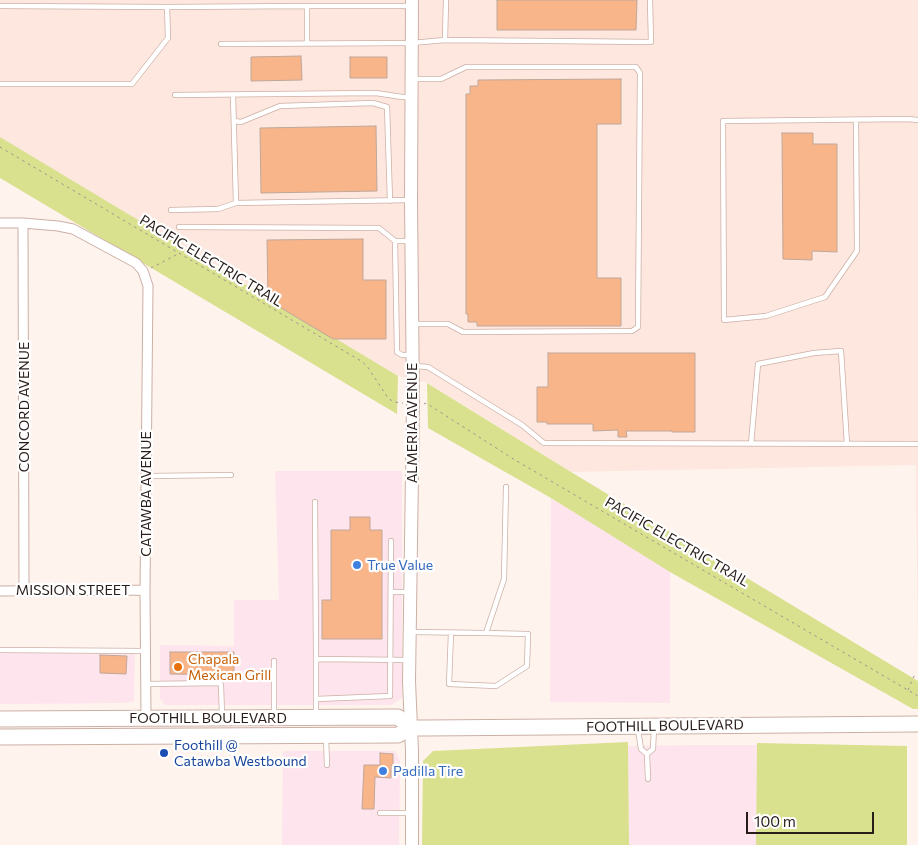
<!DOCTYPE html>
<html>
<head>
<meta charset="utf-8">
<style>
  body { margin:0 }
  #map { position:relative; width:918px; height:845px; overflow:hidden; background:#fff3ee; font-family:Commissioner,sans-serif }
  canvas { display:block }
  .scale { position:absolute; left:746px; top:812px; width:128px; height:22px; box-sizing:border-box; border:2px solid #281d19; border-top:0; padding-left:6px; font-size:15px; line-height:18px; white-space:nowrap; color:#281d19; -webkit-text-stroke:4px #fff; paint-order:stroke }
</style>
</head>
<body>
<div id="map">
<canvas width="918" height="845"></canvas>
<div class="scale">100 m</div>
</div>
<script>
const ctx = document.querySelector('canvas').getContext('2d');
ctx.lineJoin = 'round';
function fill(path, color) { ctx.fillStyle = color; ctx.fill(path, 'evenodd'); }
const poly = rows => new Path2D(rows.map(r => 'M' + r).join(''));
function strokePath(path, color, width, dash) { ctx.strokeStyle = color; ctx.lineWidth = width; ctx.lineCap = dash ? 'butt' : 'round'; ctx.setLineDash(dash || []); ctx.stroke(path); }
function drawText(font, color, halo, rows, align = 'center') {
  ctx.font = font + ' Commissioner,sans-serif'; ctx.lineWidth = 4.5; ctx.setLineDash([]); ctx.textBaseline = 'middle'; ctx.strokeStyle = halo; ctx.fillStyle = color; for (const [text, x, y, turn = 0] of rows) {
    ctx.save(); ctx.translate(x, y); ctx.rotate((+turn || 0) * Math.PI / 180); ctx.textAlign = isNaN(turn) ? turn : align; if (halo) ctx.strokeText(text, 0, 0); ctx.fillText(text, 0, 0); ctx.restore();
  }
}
const commercial = poly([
  [275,471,402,471,402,698,391,705,166,705,162,702,160,698,160,645,234,646,234,600,279,600],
  [551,498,670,572,670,703,550,702],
  [0,653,135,654,134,701,124,703,0,704],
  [694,745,757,745,756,845,629,845,628,746],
  [283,751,395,751,400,761,399,845,282,845]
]);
const built = poly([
  [0,0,918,0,918,668,916,465,571,472,428,383,398,376,0,137]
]);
const green = poly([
  [0,137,398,376,397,414,0,178],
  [427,383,571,472,918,681,918,709,913,709,670,572,551,498,428,428],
  [628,742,629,845,422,845,423,761,433,751],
  [757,743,907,746,907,845,756,845]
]);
const building = poly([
  [497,0,637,0,636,30,497,30,497,0],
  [301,56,302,80,251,81,251,57,301,56],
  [350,57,387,57,387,78,350,78,350,57],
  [621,79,621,124,597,124,597,278,621,278,621,326,477,326,477,322,468,322,468,314,466,314,466,94,470,94,470,86,478,86,478,80,621,79],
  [376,126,377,191,261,193,260,128,376,126],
  [782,133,813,133,813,144,837,144,837,252,812,251,812,260,783,259,782,133],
  [363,239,363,280,386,280,386,339,333,339,268,300,267,240,363,239],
  [548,353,695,353,695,432,672,432,672,431,626,431,627,437,618,437,618,430,593,431,593,424,547,424,547,422,537,422,537,387,548,387,548,353],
  [350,517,370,517,370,530,382,530,382,639,322,639,322,600,331,600,331,530,350,530,350,517],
  [170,652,234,652,234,675,170,674,170,652],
  [100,655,127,656,126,674,100,673,100,655],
  [380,753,393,754,393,765,391,765,391,778,375,777,374,809,362,809,364,765,380,765,380,753]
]);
const path = poly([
  [0,147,361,361,367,366,388,398,394,402,403,403],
  [151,268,178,254],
  [424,404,426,403,515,460,918,696],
  [908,690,914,676,918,676]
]);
const lane = poly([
  [446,0,445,40,651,42,650,0],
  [0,6,167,7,168,38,132,84,0,84],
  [167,7,307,6],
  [221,44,412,43,445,40],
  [307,44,307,6,411,6],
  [413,79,441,79,466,67,636,67,640,73,638,327,632,331,463,332,448,324,413,324],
  [175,95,376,93,402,97,410,97],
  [233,95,236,203],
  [856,120,857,251,825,297,766,316,724,320,723,121,907,119,918,120],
  [234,121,241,122,280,106,373,103,387,107,390,201],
  [171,210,218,209,236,203,410,200],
  [179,227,379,228,395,241,410,241],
  [395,241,397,352,402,355,411,355],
  [415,366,428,367,522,425,544,443,918,444],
  [751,444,758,364,814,353,841,351,847,444],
  [146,476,231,475],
  [315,502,316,659],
  [391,592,410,592],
  [411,632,486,633,504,579,506,487],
  [451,633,449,684,496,686,527,666,528,634,486,633],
  [0,650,146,651],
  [274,661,274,714],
  [146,684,220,683,221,685,222,715],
  [316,699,316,659,408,660],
  [316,714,316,699,390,696,391,541],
  [638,730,641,749,647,754,653,749,654,728],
  [326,737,327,765],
  [647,754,648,779],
  [380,813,411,813]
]);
const street = poly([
  [0,223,23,223,58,226,73,229,136,263,143,271,148,286,145,590,146,718],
  [23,223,24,591],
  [0,591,145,590]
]);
const secondary = poly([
  [412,0,411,200,413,404,409,681,412,751,412,845]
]);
const primary = poly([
  [0,719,398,717,411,728],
  [0,737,398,735,411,728,427,728,918,724]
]);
const markers = [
  [357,565,5,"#3f7fe0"],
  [178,667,5,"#e8710a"],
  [164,753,5,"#1a4fb4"],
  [383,771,5,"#3f7fe0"]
];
const streetNames = [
  ["PACIFIC ELECTRIC TRAIL",211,261,31],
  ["CONCORD AVENUE",24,407,-90],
  ["ALMERIA AVENUE",412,423,-90],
  ["CATAWBA AVENUE",146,494,-90],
  ["PACIFIC ELECTRIC TRAIL",677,542,30],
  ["MISSION STREET",73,590],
  ["FOOTHILL BOULEVARD",208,718],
  ["FOOTHILL BOULEVARD",665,726,-1]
];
const shopNames = [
  ["True Value",367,565],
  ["Padilla Tire",393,771]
];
const foodNames = [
  ["Chapala",188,659],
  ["Mexican Grill",188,675]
];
const transitNames = [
  ["Foothill @",174,745],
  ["Catawba Westbound",174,761]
];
fill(commercial, '#fee4ed');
fill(built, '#fee7df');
fill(green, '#d9e08e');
fill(building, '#f9b58a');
strokePath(building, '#c0a799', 1);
strokePath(lane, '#cbb0a5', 6);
strokePath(street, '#cbb0a5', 11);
strokePath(secondary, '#cbb0a5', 14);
strokePath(primary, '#cbb0a5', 17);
strokePath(path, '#9f948f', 1, [2.5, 4]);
strokePath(lane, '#fff', 4.5);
strokePath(street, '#fff', 9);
strokePath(secondary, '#fff', 12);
strokePath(primary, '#fff', 15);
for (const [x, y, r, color] of markers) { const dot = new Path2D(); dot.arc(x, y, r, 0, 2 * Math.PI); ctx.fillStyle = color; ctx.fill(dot); strokePath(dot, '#fff', 2); }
drawText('14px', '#281d19', '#fff', streetNames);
drawText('14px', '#366cbe', '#fff', shopNames, 'left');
drawText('14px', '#c56008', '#fff', foodNames, 'left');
drawText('14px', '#164399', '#fff', transitNames, 'left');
</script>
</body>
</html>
